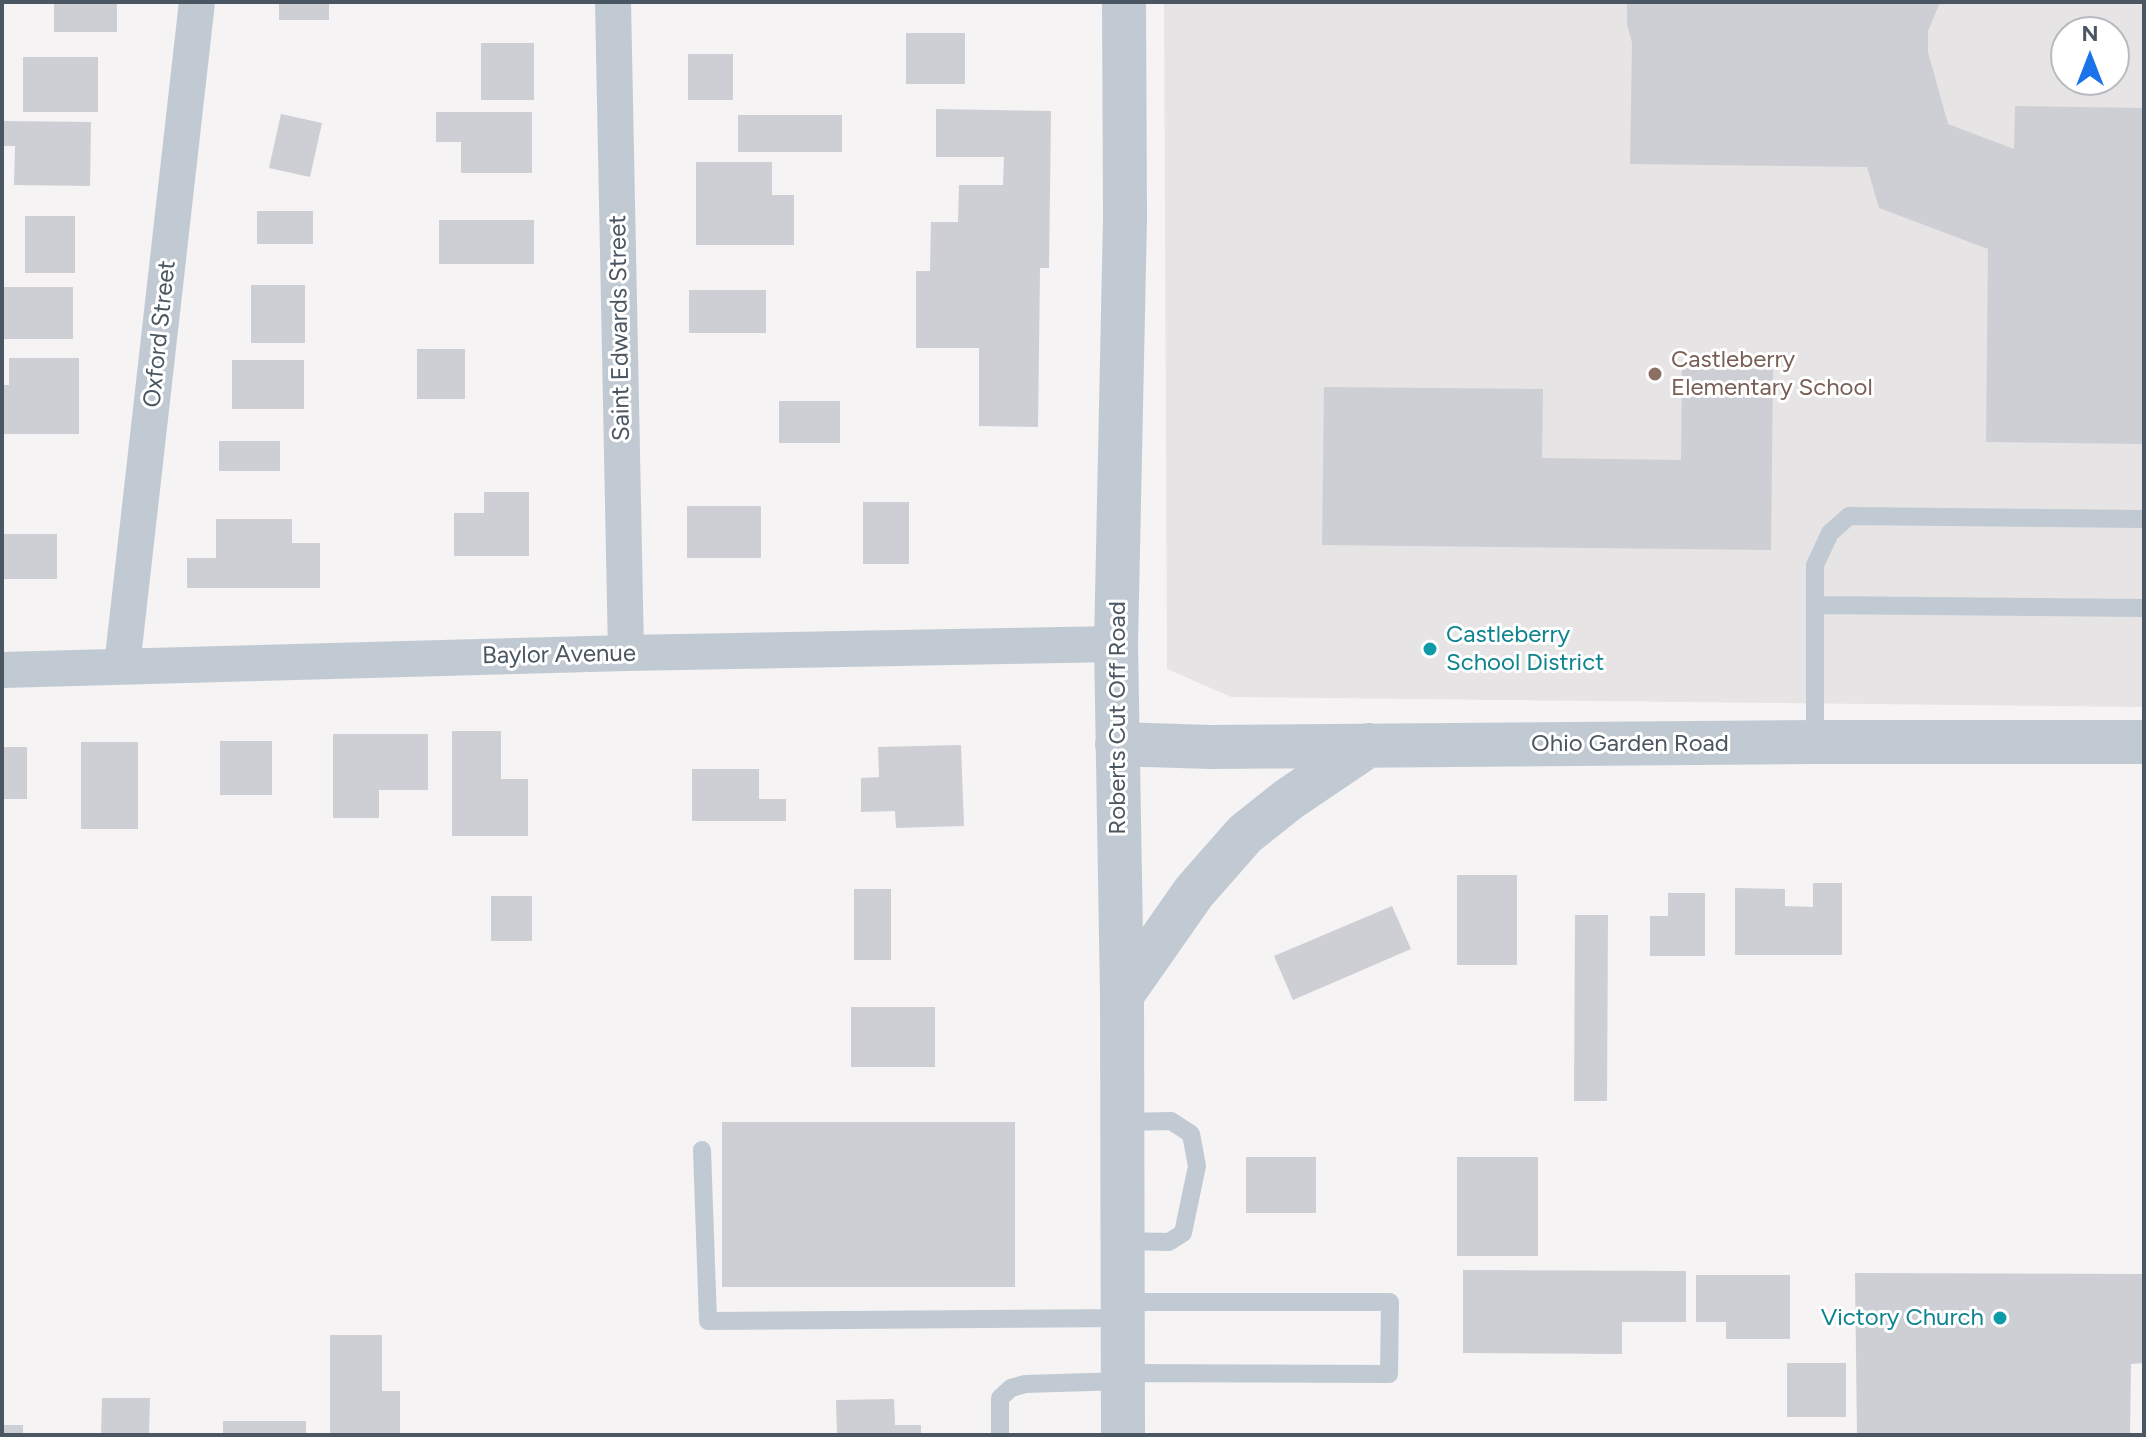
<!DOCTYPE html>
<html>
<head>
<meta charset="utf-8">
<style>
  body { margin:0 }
  #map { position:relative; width:2146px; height:1437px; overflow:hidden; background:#f5f3f3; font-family:Figtree,sans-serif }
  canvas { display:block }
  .frame { position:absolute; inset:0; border:4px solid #4a5661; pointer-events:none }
  .north { position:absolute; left:2050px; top:16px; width:80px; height:80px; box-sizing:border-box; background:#fff; border:2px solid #b7bbc0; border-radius:50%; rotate:0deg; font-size:22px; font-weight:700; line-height:32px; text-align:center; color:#4a5661 }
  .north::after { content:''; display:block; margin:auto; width:28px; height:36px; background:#1a73e8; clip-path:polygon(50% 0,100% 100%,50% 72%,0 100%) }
</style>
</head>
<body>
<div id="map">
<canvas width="2146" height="1437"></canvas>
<div class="frame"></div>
<div class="north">N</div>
</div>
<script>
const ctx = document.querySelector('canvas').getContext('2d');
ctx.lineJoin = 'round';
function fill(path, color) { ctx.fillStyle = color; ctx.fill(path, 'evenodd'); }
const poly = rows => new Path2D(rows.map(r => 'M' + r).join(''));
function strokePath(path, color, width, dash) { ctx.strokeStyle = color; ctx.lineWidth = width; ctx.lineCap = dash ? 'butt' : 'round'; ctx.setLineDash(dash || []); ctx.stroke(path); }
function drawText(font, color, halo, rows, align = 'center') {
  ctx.font = font + ' Figtree,sans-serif'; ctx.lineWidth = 6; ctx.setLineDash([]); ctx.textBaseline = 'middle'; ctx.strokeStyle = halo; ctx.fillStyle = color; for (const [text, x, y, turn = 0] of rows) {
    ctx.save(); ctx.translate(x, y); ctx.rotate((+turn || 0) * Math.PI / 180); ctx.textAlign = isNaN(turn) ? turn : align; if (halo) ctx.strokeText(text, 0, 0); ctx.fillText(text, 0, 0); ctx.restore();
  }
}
const education = poly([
  [1164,2,2144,2,2144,707,1231,697,1167,669],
  [2066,32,2114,32,2114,80,2066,80]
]);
const building = poly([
  [54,2,117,2,117,32,54,32],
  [279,2,329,2,329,20,279,20],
  [1627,2,1940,2,1928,31,1928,52,1948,124,2014,149,2015,106,2144,108,2144,444,1986,442,1988,249,1879,208,1867,167,1630,164,1632,43,1627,24],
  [906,33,965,33,965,84,906,84],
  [481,43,534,43,534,100,481,100],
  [688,54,733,54,733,100,688,100],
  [23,57,98,57,98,112,23,112],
  [936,109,1051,111,1049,268,1040,268,1038,427,979,426,979,348,916,348,916,271,930,271,931,222,958,222,959,185,1003,185,1004,157,936,157],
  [436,112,532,112,532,173,461,173,461,142,436,142],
  [281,114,322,123,310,177,269,168],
  [738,115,842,115,842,152,738,152],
  [2,121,91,122,90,186,14,185,15,146,2,146],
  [696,162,772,162,772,195,794,195,794,245,696,245],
  [257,211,313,211,313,244,257,244],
  [25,216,75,216,75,273,25,273],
  [439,220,534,220,534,264,439,264],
  [251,285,305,285,305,343,251,343],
  [3,287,73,287,73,339,3,339],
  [689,290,766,290,766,333,689,333],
  [417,349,465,349,465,399,417,399],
  [9,358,79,358,79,434,2,434,2,385,9,385],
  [232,360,304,360,304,409,232,409],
  [1682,368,1773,369,1771,550,1322,545,1324,387,1543,389,1542,458,1681,460],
  [779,401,840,401,840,443,779,443],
  [219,441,280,441,280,471,219,471],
  [484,492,529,492,529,556,454,556,454,513,484,513],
  [863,502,909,502,909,564,863,564],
  [687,506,761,506,761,558,687,558],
  [216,519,292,519,292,543,320,543,320,588,187,588,187,558,216,558],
  [2,534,57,534,57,579,2,579],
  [452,731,501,731,501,779,528,779,528,836,452,836],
  [333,734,428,734,428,790,379,790,379,818,333,818],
  [220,741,272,741,272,795,220,795],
  [81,742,138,742,138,829,81,829],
  [961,745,964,826,896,828,895,811,861,812,861,778,879,777,878,747],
  [2,747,27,747,27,799,2,799],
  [692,769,759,769,759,799,786,799,786,821,692,821],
  [1457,875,1517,875,1517,965,1457,965],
  [1813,883,1842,883,1842,955,1735,955,1735,888,1785,889,1785,906,1813,907],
  [854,889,891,889,891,960,854,960],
  [1668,893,1705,893,1705,956,1650,956,1650,916,1668,916],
  [491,896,532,896,532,941,491,941],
  [1392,906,1411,949,1293,1000,1274,956],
  [1575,915,1608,915,1607,1101,1574,1101],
  [851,1007,935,1007,935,1067,851,1067],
  [722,1122,1015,1122,1015,1287,722,1287],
  [1246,1157,1316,1157,1316,1213,1246,1213],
  [1457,1157,1538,1157,1538,1256,1457,1256],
  [1463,1270,1686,1271,1686,1322,1622,1322,1622,1354,1463,1353],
  [1855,1273,2144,1274,2144,1363,2131,1364,2130,1435,1857,1435],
  [1696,1275,1790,1275,1790,1339,1726,1339,1726,1322,1696,1322],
  [330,1335,382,1335,382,1391,400,1391,400,1435,330,1435],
  [1787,1363,1846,1363,1846,1417,1787,1417],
  [102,1398,150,1398,149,1435,101,1435],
  [894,1399,895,1425,921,1425,921,1435,837,1435,836,1400],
  [223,1421,306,1421,306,1435,223,1435],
  [2,1425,23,1425,23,1435,2,1435]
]);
const service = poly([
  [1815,605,2144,608],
  [1815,742,1815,565,1830,533,1849,516,2144,519],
  [1122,1122,1171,1121,1191,1134,1197,1166,1183,1233,1169,1242,1123,1241],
  [702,1150,708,1321,1123,1318],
  [1123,1302,1390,1302,1389,1374,1123,1373],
  [1000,1435,1000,1398,1011,1388,1025,1384,1123,1381]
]);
const minor = poly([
  [613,2,626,653],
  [122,666,197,2],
  [2,670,626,653,1116,644]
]);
const tertiary = poly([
  [1117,744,1210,747,1815,742,2144,742],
  [1122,995,1194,892,1245,834,1289,799,1369,745],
  [1123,1435,1122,995,1116,644,1125,218,1124,2]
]);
const markers = [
  [1655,374,8,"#8d6e63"],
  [1430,649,8,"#0f9aa8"],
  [2000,1318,8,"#0f9aa8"]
];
const streetNames = [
  ["Saint Edwards Street",620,328,-91],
  ["Oxford Street",160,334,-84],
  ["Baylor Avenue",559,655,-1],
  ["Roberts Cut Off Road",1118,718,-90],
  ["Ohio Garden Road",1630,744]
];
const educationNames = [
  ["Castleberry",1671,360],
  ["Elementary School",1671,388]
];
const cultureNames = [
  ["Castleberry",1446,635],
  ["School District",1446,663],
  ["Victory Church",1984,1318,"right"]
];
fill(education, '#e6e4e5');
fill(building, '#cdcfd5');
strokePath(service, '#c1cad2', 18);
strokePath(minor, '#c1cad2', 36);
strokePath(tertiary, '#c1cad2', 44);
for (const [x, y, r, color] of markers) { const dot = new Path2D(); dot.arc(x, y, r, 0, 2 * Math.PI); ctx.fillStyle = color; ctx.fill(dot); strokePath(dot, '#fff', 3); }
drawText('24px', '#4a5661', '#fff', streetNames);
drawText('24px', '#785e54', '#fff', educationNames, 'left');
drawText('24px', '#0d838f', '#fff', cultureNames, 'left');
</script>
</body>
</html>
